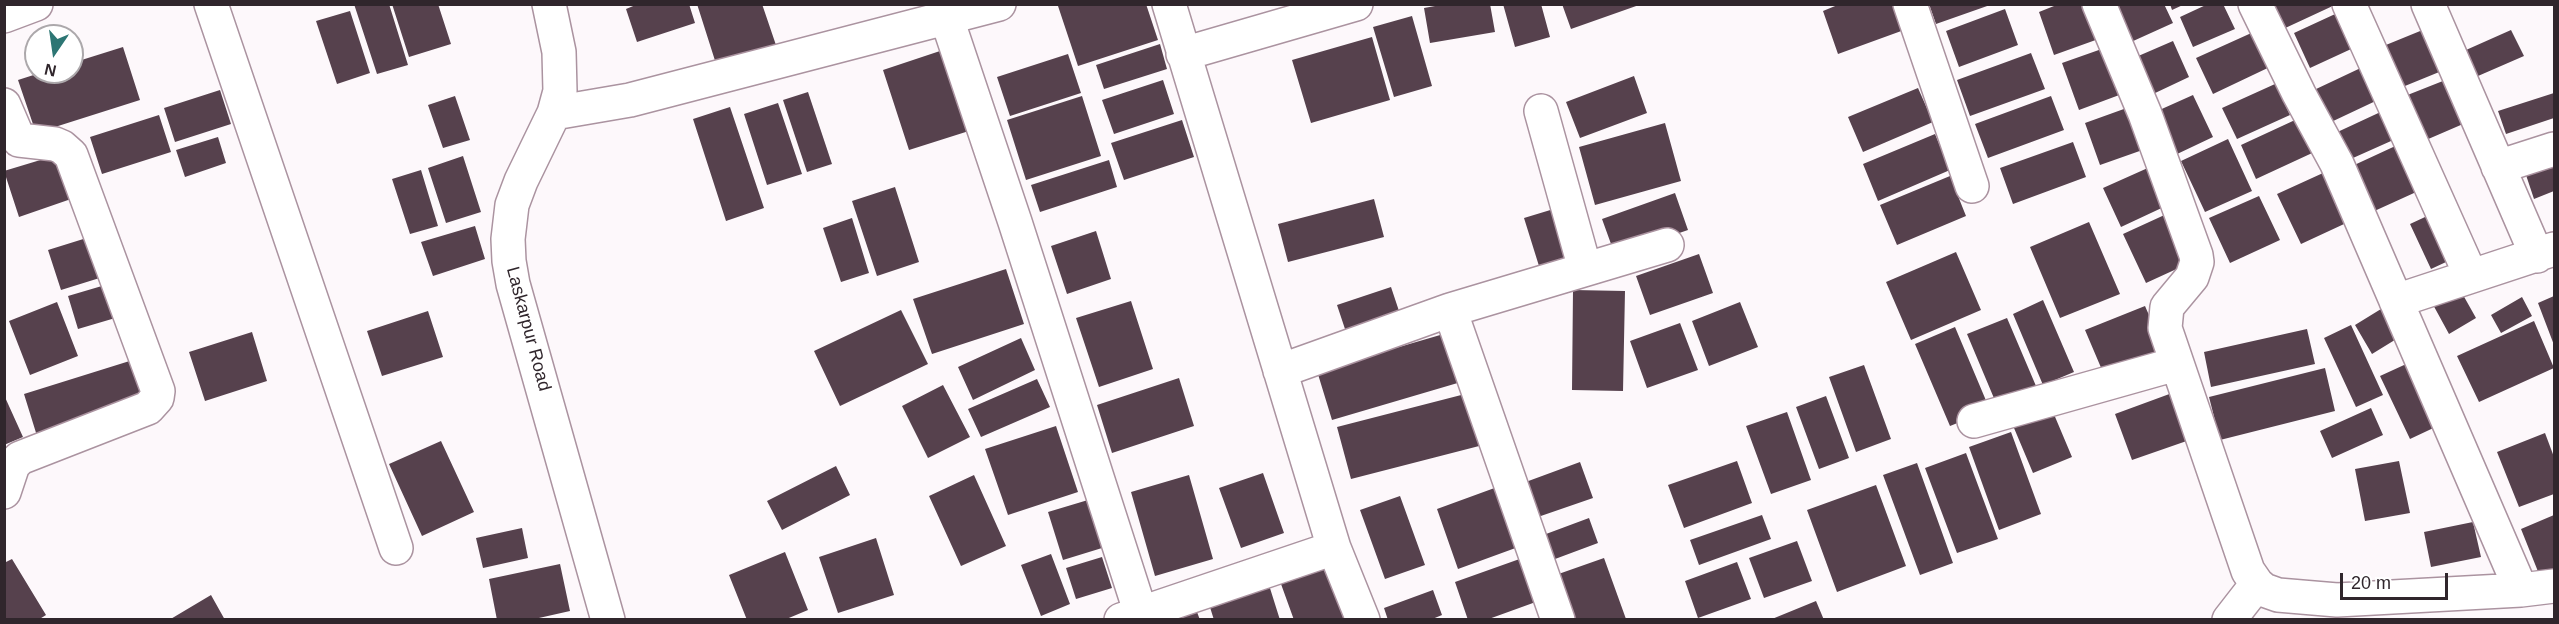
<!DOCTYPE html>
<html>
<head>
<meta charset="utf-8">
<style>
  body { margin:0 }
  #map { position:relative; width:2559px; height:624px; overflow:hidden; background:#fdf8fb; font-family:Arial,sans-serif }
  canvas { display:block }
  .frame { position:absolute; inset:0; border:6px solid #30262c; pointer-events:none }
  .north { position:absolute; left:24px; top:24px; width:60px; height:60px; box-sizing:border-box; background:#fff; border:2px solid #aca8ab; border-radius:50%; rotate:193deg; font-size:16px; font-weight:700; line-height:24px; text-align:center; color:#30262c }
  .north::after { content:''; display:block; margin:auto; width:21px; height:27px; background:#2d7674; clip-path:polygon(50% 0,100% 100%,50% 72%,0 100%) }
  .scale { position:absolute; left:2340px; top:573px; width:108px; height:27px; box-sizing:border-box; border:3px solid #30262c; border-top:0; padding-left:8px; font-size:18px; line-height:21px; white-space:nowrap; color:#30262c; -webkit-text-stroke:4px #fff; paint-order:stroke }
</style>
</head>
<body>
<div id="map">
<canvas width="2559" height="624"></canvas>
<div class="frame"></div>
<div class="north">N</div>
<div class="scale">20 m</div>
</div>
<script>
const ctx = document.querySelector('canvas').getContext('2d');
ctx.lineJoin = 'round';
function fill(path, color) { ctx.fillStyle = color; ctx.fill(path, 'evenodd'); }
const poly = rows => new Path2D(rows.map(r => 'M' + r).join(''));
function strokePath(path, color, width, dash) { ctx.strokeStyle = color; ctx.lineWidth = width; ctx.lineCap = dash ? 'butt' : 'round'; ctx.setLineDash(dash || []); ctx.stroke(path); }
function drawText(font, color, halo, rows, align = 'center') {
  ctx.font = font + ' Arial,sans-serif'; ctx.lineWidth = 6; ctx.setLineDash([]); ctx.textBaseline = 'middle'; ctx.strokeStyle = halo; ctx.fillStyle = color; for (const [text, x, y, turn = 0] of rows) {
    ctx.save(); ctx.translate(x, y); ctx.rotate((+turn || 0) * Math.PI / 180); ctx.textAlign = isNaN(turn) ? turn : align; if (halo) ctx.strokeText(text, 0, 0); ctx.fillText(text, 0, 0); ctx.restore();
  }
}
const building = poly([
  [354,4,389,4,408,65,377,74],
  [392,4,438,4,451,44,409,57],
  [638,4,689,4,695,23,637,42,626,9],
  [697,4,762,4,778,51,718,70],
  [1061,4,1146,4,1158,40,1078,66,1058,6],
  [1446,4,1490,4,1495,32,1430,43,1424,8],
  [1503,4,1541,4,1550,37,1515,47],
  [1562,4,1639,4,1639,5,1571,29],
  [1840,4,1895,4,1904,30,1838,54,1823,11],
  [1929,4,1990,4,1990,5,1936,24],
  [2059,4,2093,4,2104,37,2054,55,2039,12],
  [2120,4,2164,4,2173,23,2131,42,2115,7],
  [2170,4,2185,4,2172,10],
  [2208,4,2223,4,2235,29,2193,47,2180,17],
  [2270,4,2337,4,2281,30],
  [2005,9,2018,45,1959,67,1946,31],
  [2346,9,2362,44,2310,68,2294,33],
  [350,11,370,73,337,84,316,21],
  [1412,16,1432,86,1394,97,1373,27],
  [2430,27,2449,68,2400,88,2381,47],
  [2258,30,2274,65,2213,94,2196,58],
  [2511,30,2524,56,2478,76,2466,50],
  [1372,37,1390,100,1311,123,1292,60],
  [2173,41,2189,77,2153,94,2136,57],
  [1160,44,1167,69,1104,89,1096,65],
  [2113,45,2130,91,2079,110,2062,63],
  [123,47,140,100,36,133,18,80,43,72,72,72,72,63],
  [946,49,972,130,909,150,883,70],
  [2031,53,2045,89,1970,116,1957,80],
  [1068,54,1081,93,1010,116,997,77],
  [2367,65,2382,98,2329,123,2314,90],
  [1634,76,1647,113,1580,138,1566,102],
  [2453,77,2470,121,2426,140,2405,96],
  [1163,80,1174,114,1114,134,1102,100],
  [2275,84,2290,115,2237,139,2222,108],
  [1918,88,1933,122,1863,152,1848,117],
  [220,90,231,124,175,142,164,108],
  [808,92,832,164,807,172,783,100],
  [2554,93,2554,118,2506,134,2498,111],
  [2193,95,2213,137,2175,155,2155,112],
  [455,96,470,140,443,148,428,105],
  [1082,96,1101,156,1026,180,1007,120],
  [2051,96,2064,130,1988,158,1975,124],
  [778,103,802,174,767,185,744,114],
  [2135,105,2151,147,2100,165,2085,123],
  [730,107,764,208,726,221,693,119],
  [2387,109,2400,137,2344,162,2331,135],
  [2308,114,2323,148,2256,179,2241,145],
  [159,115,171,152,102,174,90,137],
  [1182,120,1194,157,1124,180,1111,143],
  [1665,123,1681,181,1595,205,1579,147],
  [1935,134,1950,170,1878,201,1863,164],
  [218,137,226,163,185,177,176,150],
  [2228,139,2252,191,2205,212,2181,161],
  [2073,142,2086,177,2013,204,2000,168],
  [2404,142,2425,188,2370,213,2350,167],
  [57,155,71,199,19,217,4,171],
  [463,156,481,212,446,223,428,168],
  [2554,158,2554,191,2534,199,2524,169],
  [1109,160,1117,187,1040,212,1031,185],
  [2150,167,2168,205,2121,227,2103,188],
  [2334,168,2357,218,2301,244,2277,194],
  [421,170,438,226,410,234,392,179],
  [1950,176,1966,216,1897,245,1880,205],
  [895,187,919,262,877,276,852,201],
  [1675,193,1688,230,1615,255,1602,219],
  [2259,196,2280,240,2230,263,2209,218],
  [1374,199,1384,237,1288,262,1278,224],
  [1557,208,1572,256,1539,266,1524,218],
  [2438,211,2459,256,2431,269,2410,224],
  [2171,212,2194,261,2146,283,2123,234],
  [852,218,869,273,841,282,823,228],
  [2089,222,2120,294,2060,318,2030,247],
  [475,226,485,259,433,276,421,242],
  [1096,231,1111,279,1067,294,1051,246],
  [93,236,106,276,61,290,48,250],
  [1956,252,1981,310,1911,340,1886,282],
  [1699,254,1713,293,1650,315,1636,276],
  [1006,269,1024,324,932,354,913,299],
  [112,283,122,316,78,329,68,296],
  [2458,286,2476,318,2449,334,2431,301],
  [1391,287,1401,317,1347,335,1337,305],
  [1573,290,1625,291,1623,391,1572,390],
  [2554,296,2554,345,2538,303],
  [2522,297,2532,316,2501,333,2491,315],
  [2043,300,2074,372,2043,385,2013,314],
  [1131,301,1153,369,1099,387,1076,318],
  [57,302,78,356,30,375,9,321],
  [1740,302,1758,347,1709,366,1692,321],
  [2145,306,2165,352,2105,377,2085,330],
  [2381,309,2398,338,2372,354,2355,325],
  [901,310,928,364,840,406,814,351],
  [428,311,443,357,382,376,367,331],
  [2007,318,2036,386,1996,403,1967,334],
  [2534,321,2554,368,2479,402,2457,356],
  [1680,323,1698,370,1647,388,1630,341],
  [2351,325,2383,395,2356,407,2324,338],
  [1955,327,1990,410,1950,426,1915,344],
  [2307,329,2315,364,2211,387,2204,352],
  [252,332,267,381,205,401,189,352],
  [1447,333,1461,382,1332,420,1317,371],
  [1021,338,1035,370,973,400,958,367],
  [136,359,149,401,37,436,24,394],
  [2415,360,2444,423,2410,439,2380,376],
  [1864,365,1891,439,1856,452,1829,377],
  [2325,368,2335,411,2220,440,2209,397],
  [1179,378,1194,426,1112,453,1097,405],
  [1037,379,1050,407,981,437,968,409],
  [943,385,970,437,928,458,902,406],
  [2183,389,2201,436,2132,460,2115,414],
  [1469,393,1483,445,1351,479,1337,427],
  [4,395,23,437,4,445],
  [1826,396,1849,458,1819,469,1796,407],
  [2371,408,2383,435,2332,458,2320,431],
  [1787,412,1811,480,1771,494,1746,426],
  [2053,412,2072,457,2033,473,2014,428],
  [1056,426,1078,492,1008,515,985,449],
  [2011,432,2041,514,1999,530,1969,447],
  [2545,433,2554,457,2554,494,2519,507,2497,452],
  [441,441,474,512,422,536,389,464],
  [1966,453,1998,539,1957,553,1925,468],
  [1737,461,1752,503,1684,528,1668,485],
  [2399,461,2410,513,2365,521,2355,469],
  [1580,462,1593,498,1535,518,1523,483],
  [1917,463,1953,563,1920,575,1883,475],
  [836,466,850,495,782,530,767,501],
  [1263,473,1284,533,1241,548,1219,488],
  [974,475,1006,546,961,566,929,496],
  [1189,475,1213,559,1155,576,1131,492],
  [1876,485,1906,566,1837,592,1807,510],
  [1500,486,1521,546,1458,569,1437,509],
  [1400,496,1425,565,1385,579,1360,510],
  [1088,500,1102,548,1063,560,1048,512],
  [1762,515,1771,539,1699,565,1690,540],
  [2554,515,2554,573,2541,579,2521,529],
  [1589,518,1598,543,1547,562,1538,537],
  [2473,522,2481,557,2431,567,2424,532],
  [522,528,528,558,483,568,476,538],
  [876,538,894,595,838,613,819,557],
  [1797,541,1812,581,1764,598,1749,558],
  [785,552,808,610,784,620,747,620,729,575],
  [1051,554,1070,604,1041,616,1021,565],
  [1528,556,1544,599,1486,620,1468,620,1455,582],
  [1102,557,1112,588,1076,599,1066,568],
  [1604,558,1626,619,1566,620,1550,577],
  [12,559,46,615,38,620,4,620,4,563],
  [1737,562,1751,599,1698,618,1685,581],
  [560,564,570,611,530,620,497,620,489,579],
  [1333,566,1352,617,1343,620,1294,620,1281,584],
  [1269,585,1280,620,1214,620,1209,604],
  [1433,590,1442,615,1430,620,1388,620,1384,608],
  [211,595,225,620,169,620],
  [1816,601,1824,620,1772,620,1772,619],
  [1197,612,1200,620,1178,620,1178,619]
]);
const street = poly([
  [211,4,396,548],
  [549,4,559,52,560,91,554,113,521,181,512,205,508,239,509,261,513,284,608,620],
  [1169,4,1334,548,1363,620],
  [1910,4,1972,186],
  [2099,4,2145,114,2196,255,2197,262,2192,277,2167,307,2165,328,2248,571,2257,584,2264,590,2278,595,2337,600,2521,590,2554,586],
  [2255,4,2299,94,2337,164,2521,590],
  [2349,4,2471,276],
  [2428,4,2537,256],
  [4,16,36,4],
  [947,19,1015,222,1141,614],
  [1183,54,1356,4],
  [4,105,19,140,55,144,62,147,71,155,158,391,157,398,148,408,20,458,13,465,4,492],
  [1541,111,1585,269],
  [554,113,630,100,999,4],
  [2498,167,2554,149],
  [2396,301,2554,249],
  [1450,310,1558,620],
  [1280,371,1450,310,1667,245],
  [1974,421,2176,364],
  [1121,620,1334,548],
  [2229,620,2257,584]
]);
const streetNames = [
  ["Laskarpur Road",528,329,75]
];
fill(building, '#56414d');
strokePath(street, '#ab93a0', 36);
strokePath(street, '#fff', 33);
drawText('18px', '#30262c', '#fff', streetNames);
</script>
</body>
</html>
